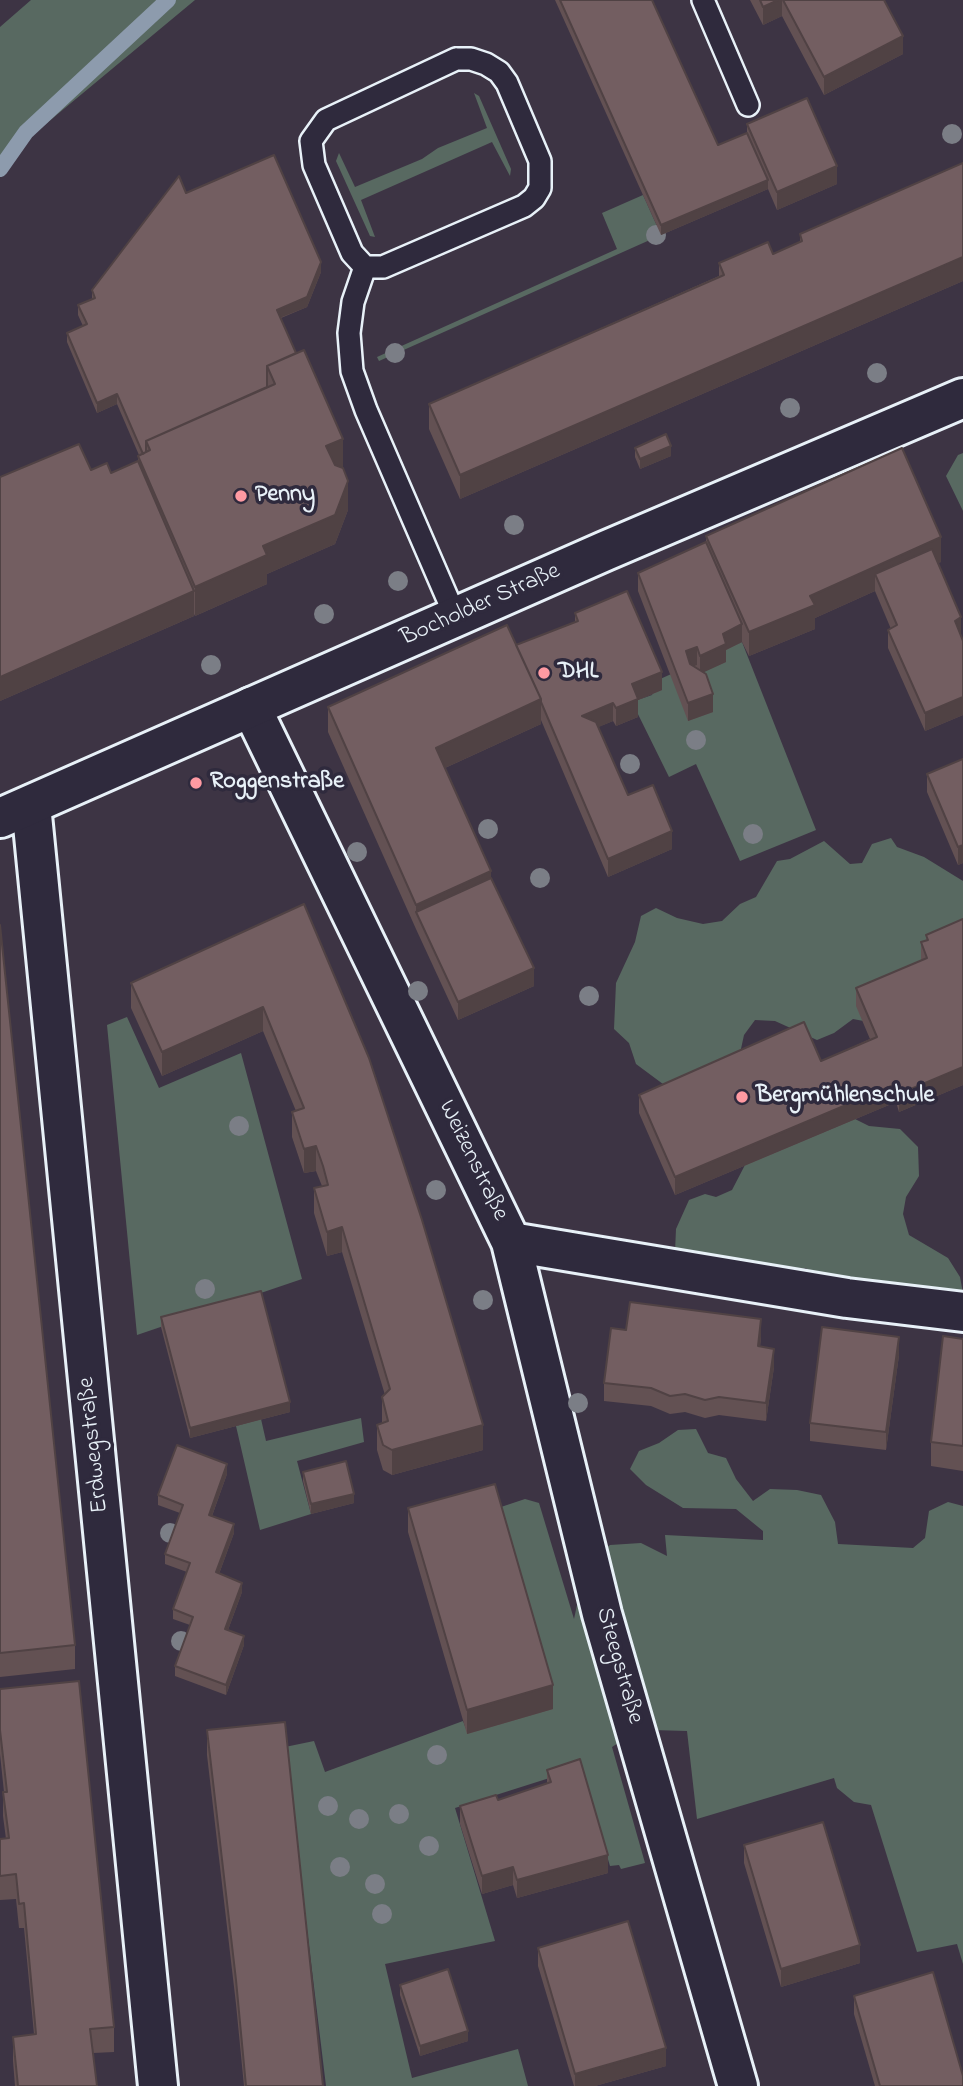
<!DOCTYPE html>
<html>
<head>
<meta charset="utf-8">
<style>
  body { margin:0 }
  canvas { display:block; background:#3d3444 }
</style>
</head>
<body>
<canvas width="963" height="2086"></canvas>
<script>
const ctx = document.querySelector('canvas').getContext('2d');
ctx.lineJoin = 'round';
function fill(path, color) { ctx.fillStyle = color; ctx.fill(path, 'evenodd'); }
const poly = rows => new Path2D(rows.map(r => 'M' + r).join(''));
function strokePath(path, color, width, dash) { ctx.strokeStyle = color; ctx.lineWidth = width; ctx.lineCap = dash ? 'butt' : 'round'; ctx.setLineDash(dash || []); ctx.stroke(path); }
function drawText(font, color, halo, rows, align = 'center') {
  ctx.font = font + ' "Indie Flower",sans-serif'; ctx.lineWidth = 7; ctx.setLineDash([]); ctx.textBaseline = 'middle'; ctx.strokeStyle = halo; ctx.fillStyle = color; for (const [text, x, y, turn = 0] of rows) {
    ctx.save(); ctx.translate(x, y); ctx.rotate((+turn || 0) * Math.PI / 180); ctx.textAlign = isNaN(turn) ? turn : align; if (halo) ctx.strokeText(text, 0, 0); ctx.fillText(text, 0, 0); ctx.restore();
  }
}
const green = poly([
  [31,0,195,0,0,162,0,27],
  [474,93,479,96,511,169,510,176,492,142,361,200,375,237,370,236,336,161,339,153,355,187,422,159,438,148,487,128],
  [643,195,661,235,379,361,377,357,617,249,602,213],
  [963,453,963,511,946,476,958,455],
  [742,642,816,830,740,861,696,764,669,777,632,702,652,695,658,680],
  [891,838,897,847,924,857,963,881,963,958,869,1022,853,1019,834,1033,817,1040,775,1021,755,1020,744,1035,739,1058,667,1087,636,1064,629,1043,614,1029,616,983,635,942,641,916,656,908,677,918,703,924,722,921,740,904,756,897,777,861,790,859,824,841,850,864,862,863,872,844],
  [127,1017,159,1088,241,1053,302,1279,137,1335,107,1025],
  [855,1119,869,1126,900,1129,918,1147,919,1176,906,1197,903,1214,909,1235,948,1258,960,1277,963,1293,819,1284,806,1268,787,1275,675,1252,676,1229,689,1200,705,1194,716,1197,732,1190,745,1165],
  [361,1418,364,1442,297,1461,311,1514,260,1530,236,1426,261,1419,266,1441],
  [696,1429,708,1453,726,1458,736,1479,753,1501,770,1489,797,1490,821,1495,835,1522,838,1544,913,1548,925,1538,929,1511,948,1502,963,1506,963,1964,957,1944,917,1952,871,1805,854,1802,837,1788,834,1778,697,1819,687,1731,652,1730,626,1738,612,1747,645,1863,621,1869,619,1865,610,1866,581,1768,455,1808,495,1941,385,1964,412,2078,518,2049,528,2086,326,2086,285,1747,314,1741,325,1772,463,1721,468,1734,495,1509,525,1499,539,1503,574,1619,586,1563,610,1545,641,1543,667,1556,665,1535,763,1540,763,1531,736,1509,683,1508,646,1485,630,1469,639,1451,659,1443,678,1430]
]);
const stream = poly([
  [0,169,26,132,168,0]
]);
const lane = poly([
  [703,0,748,105],
  [456,59,471,59,486,64,499,72,507,83,540,161,540,188,534,198,524,206,383,267,365,267,352,253,314,165,311,141,326,120,456,59],
  [365,267,353,302,349,333,352,371,366,410,456,618]
]);
const street = poly([
  [251,707,511,1242,847,1298,963,1312],
  [31,805,158,2086],
  [511,1242,602,1614,738,2086]
]);
const secondary = poly([
  [0,818,605,551,963,398]
]);
const trees = [
  [952,134],
  [656,235],
  [395,353],
  [877,373],
  [790,408],
  [514,525],
  [398,581],
  [324,614],
  [211,665],
  [696,740],
  [630,764],
  [488,829],
  [753,834],
  [357,852],
  [540,878],
  [418,991],
  [589,996],
  [239,1126],
  [436,1190],
  [205,1289],
  [483,1300],
  [578,1403],
  [170,1533],
  [181,1641],
  [437,1755],
  [328,1806],
  [399,1814],
  [359,1819],
  [429,1846],
  [340,1867],
  [375,1884],
  [382,1914]
];
const wall = poly([
  [555,0,652,0,718,145,747,133,747,124,837,184,777,210,768,189,661,235],
  [750,0,884,0,903,54,824,95,782,16,763,25],
  [963,163,963,281,460,499,429,429,429,404,719,276,719,263,773,254,800,243,800,234],
  [186,193,321,272,307,307,281,318,343,468,348,510,335,544,267,574,267,584,195,616,194,614,194,616,0,701,0,477,91,470,111,473,138,462,138,456,139,455,117,404,97,413,67,342,67,333,83,326,78,315,78,305,92,299,92,290],
  [635,448,671,456,640,469,635,457],
  [706,536,941,562,938,563,963,641,963,715,925,731,888,648,888,630,891,629,875,591,815,618,815,629,749,656,742,642,726,650,726,662,703,672,713,712,688,721,638,591,638,573,706,542],
  [575,613,662,690,638,700,638,717,616,726,613,721,598,727,628,795,672,849,608,877,541,720,541,724,445,768,491,878,534,986,458,1020,416,929,328,732,328,707,516,646,575,622],
  [963,759,963,863,958,865,927,792,927,774],
  [304,904,483,1450,392,1475,383,1470,377,1450,377,1425,382,1423,382,1397,385,1395,342,1252,327,1256,314,1213,314,1188,322,1186,316,1171,304,1173,292,1137,292,1112,296,1111,263,1031,162,1076,131,1008,131,983],
  [963,919,963,1085,899,1112,896,1102,675,1195,639,1113,639,1095,821,1061,870,1039,856,1006,856,988,921,961,921,942,926,941,926,935],
  [0,925,75,1645,75,1669,0,1677],
  [161,1317,290,1412,190,1438,161,1327],
  [626,1330,761,1337,760,1347,774,1367,766,1421,719,1415,705,1418,685,1412,670,1414,651,1406,604,1401,604,1383],
  [963,1339,963,1471,931,1466,931,1442],
  [899,1355,886,1450,810,1441,810,1423],
  [303,1472,354,1503,311,1514,303,1481],
  [227,1474,212,1516,234,1533,219,1574,242,1592,228,1630,244,1645,226,1695,175,1676,175,1666,190,1625,173,1619,173,1609,187,1572,165,1564,165,1554,180,1513,158,1505,158,1495],
  [408,1508,553,1709,467,1734,408,1532],
  [0,1689,114,2027,114,2052,93,2053,97,2086,15,2086,13,2061,13,2037,34,2034,24,1928,19,1928,16,1899,0,1900,0,1839,6,1839,3,1816,3,1792,4,1792,0,1754],
  [207,1730,323,2086,244,2086,236,2004,207,1755],
  [547,1770,608,1873,517,1898,513,1885,482,1894,460,1824,460,1806,498,1800,547,1783],
  [744,1845,860,1963,781,1987,744,1863],
  [538,1948,666,2066,595,2086,574,2086,538,1966],
  [400,1985,468,2041,420,2056,400,1995],
  [854,1996,963,2086,875,2086,854,2014]
]);
const shadedWall = poly([
  [778,0,782,0,782,16,763,25,763,7],
  [903,36,903,54,824,95,824,77],
  [837,166,837,184,777,210,777,192],
  [768,180,768,189,661,235,661,225],
  [963,257,963,281,460,499,460,475],
  [321,262,321,272,307,307,277,319,277,310],
  [117,394,117,404,97,413,97,403],
  [343,439,343,468,326,475,326,446],
  [671,446,671,456,640,469,640,459],
  [348,481,348,510,335,544,267,574,267,584,195,616,195,587,263,546],
  [941,537,941,562,881,589,875,574,875,591,815,618,815,629,749,656,749,632,810,596],
  [194,591,194,616,0,701,0,677],
  [961,617,961,635,955,639,955,621],
  [742,624,742,642,726,650,726,662,700,674,700,656,723,634],
  [697,647,697,665,686,669,686,651],
  [662,672,662,690,638,700,638,717,616,726,616,708,632,684],
  [713,694,713,712,688,721,688,703],
  [963,697,963,715,925,731,925,713],
  [541,699,541,724,436,772,436,748],
  [613,703,613,721,582,734,582,716],
  [672,831,672,849,608,877,608,859],
  [963,845,963,863,958,865,958,847],
  [491,871,491,896,416,912,416,905],
  [534,968,534,986,458,1020,458,1002],
  [263,1007,263,1031,162,1076,162,1052],
  [963,1067,963,1085,899,1112,899,1094],
  [896,1084,896,1102,675,1195,675,1177],
  [316,1146,316,1171,304,1173,304,1149],
  [342,1227,342,1252,327,1256,327,1232],
  [761,1319,761,1337,758,1364,758,1346],
  [899,1337,899,1355,886,1450,886,1432],
  [774,1349,774,1367,766,1421,766,1403],
  [290,1402,290,1412,190,1438,190,1428],
  [483,1425,483,1450,392,1475,392,1450],
  [227,1464,227,1474,209,1524,209,1515],
  [354,1494,354,1503,311,1514,311,1504],
  [234,1524,234,1533,216,1582,216,1572],
  [242,1583,242,1592,225,1638,225,1629],
  [244,1636,244,1645,226,1695,226,1685],
  [553,1685,553,1709,467,1734,467,1710],
  [608,1855,608,1873,517,1898,517,1880],
  [513,1867,513,1885,482,1894,482,1876],
  [860,1945,860,1963,781,1987,781,1969],
  [468,2031,468,2041,420,2056,420,2046],
  [666,2048,666,2066,595,2086,575,2086,575,2074]
]);
const building = poly([
  [560,0,652,0,718,145,747,133,768,180,661,225,560,0],
  [760,0,778,0,763,7,760,0],
  [783,0,884,0,903,36,824,77,783,0],
  [807,98,837,166,777,192,747,124,807,98],
  [274,155,321,262,307,297,277,310,296,353,267,366,267,387,146,441,146,452,143,454,117,394,97,403,67,333,87,324,78,305,95,298,92,290,179,176,186,193,274,155],
  [963,163,963,257,460,475,429,404,724,275,719,263,768,242,773,254,802,241,800,234,963,163],
  [304,350,343,439,326,446,335,465,343,468,348,481,335,515,263,546,267,555,195,587,138,456,150,450,146,441,275,384,267,366,304,350],
  [666,434,671,446,640,459,635,448,666,434],
  [79,444,91,470,107,463,111,473,138,461,194,591,0,677,0,477,79,444],
  [902,448,941,537,810,596,815,605,749,632,706,536,902,448],
  [706,542,742,624,723,634,726,644,700,656,697,647,686,651,690,664,706,674,713,694,688,703,638,573,706,542],
  [932,549,961,617,955,621,963,641,963,697,925,713,888,630,897,625,875,574,932,549],
  [627,591,662,672,632,684,638,699,616,708,613,703,582,716,596,722,628,795,653,785,672,831,608,859,541,702,541,699,516,645,578,621,575,613,627,591],
  [507,625,541,699,436,748,491,871,416,905,328,707,507,625],
  [963,759,963,845,958,847,927,774,963,759],
  [491,878,534,968,458,1002,416,912,491,878],
  [304,904,369,1058,422,1220,483,1425,392,1450,383,1445,377,1425,388,1421,382,1397,390,1389,342,1227,327,1232,314,1188,328,1185,323,1166,316,1146,304,1149,292,1112,304,1108,263,1007,162,1052,131,983,304,904],
  [963,919,963,1067,899,1094,896,1084,675,1177,639,1095,804,1022,821,1061,877,1037,856,988,927,958,921,942,928,940,926,935,963,919],
  [0,925,75,1645,0,1653,0,925],
  [261,1291,290,1402,190,1428,161,1317,261,1291],
  [630,1302,761,1319,758,1346,774,1349,766,1403,719,1397,705,1400,685,1394,670,1396,651,1388,604,1383,611,1328,626,1330,630,1302],
  [822,1327,899,1337,886,1432,810,1423,822,1327],
  [943,1336,963,1339,963,1446,931,1442,943,1336],
  [177,1445,227,1464,209,1515,234,1524,216,1572,242,1583,225,1629,244,1636,226,1685,175,1666,193,1617,173,1609,190,1563,165,1554,183,1505,158,1495,177,1445],
  [346,1461,354,1494,311,1504,303,1472,346,1461],
  [495,1484,553,1685,467,1710,408,1508,495,1484],
  [79,1681,114,2027,90,2029,97,2086,18,2086,13,2037,36,2034,24,1903,19,1904,16,1874,0,1876,0,1839,9,1838,3,1792,7,1792,0,1730,0,1689,79,1681],
  [285,1722,323,2086,246,2086,236,1980,207,1730,285,1722],
  [580,1759,608,1855,517,1880,513,1867,482,1876,460,1806,496,1795,498,1800,551,1782,547,1770,580,1759],
  [823,1822,860,1945,781,1969,744,1845,823,1822],
  [628,1921,666,2048,575,2074,538,1948,628,1921],
  [448,1969,468,2031,420,2046,400,1985,448,1969],
  [933,1972,963,2076,963,2086,880,2086,854,1996,933,1972]
]);
const markers = [
  [241,496,7,"#ff9aa2"],
  [544,673,7,"#ff9aa2"],
  [196,783,7,"#ff9aa2"],
  [742,1097,7,"#ff9aa2"]
];
const poiNames = [
  ["Penny",255,496],
  ["DHL",558,673],
  ["Roggenstraße",210,783],
  ["Bergmühlenschule",756,1097]
];
const streetNames = [
  ["Bocholder Straße",481,606,-24],
  ["Weizenstraße",472,1161,64],
  ["Erdwegstraße",95,1445,-96],
  ["Steegstraße",618,1666,74]
];
fill(green, '#586961');
strokePath(stream, '#8d9bad', 16);
strokePath(lane, '#e8f1f8', 26);
strokePath(street, '#e8f1f8', 44);
strokePath(secondary, '#e8f1f8', 44);
strokePath(lane, '#2f2a3d', 21);
strokePath(street, '#2f2a3d', 38);
strokePath(secondary, '#2f2a3d', 38);
ctx.fillStyle = '#7b7e86';
for (const [x, y] of trees) { ctx.beginPath(); ctx.arc(x, y, 10, 0, 2 * Math.PI); ctx.fill(); }
fill(wall, '#635153');
fill(shadedWall, '#504244');
fill(building, '#735e61');
strokePath(building, '#504244', 2);
for (const [x, y, r, color] of markers) { const dot = new Path2D(); dot.arc(x, y, r, 0, 2 * Math.PI); ctx.fillStyle = color; ctx.fill(dot); strokePath(dot, '#2f2a3d', 2.5); }
drawText('bold 24px', '#e8f1f8', '#2f2a3d', poiNames, 'left');
drawText('24px', '#e8f1f8', '#2f2a3d', streetNames);
</script>
</body>
</html>
